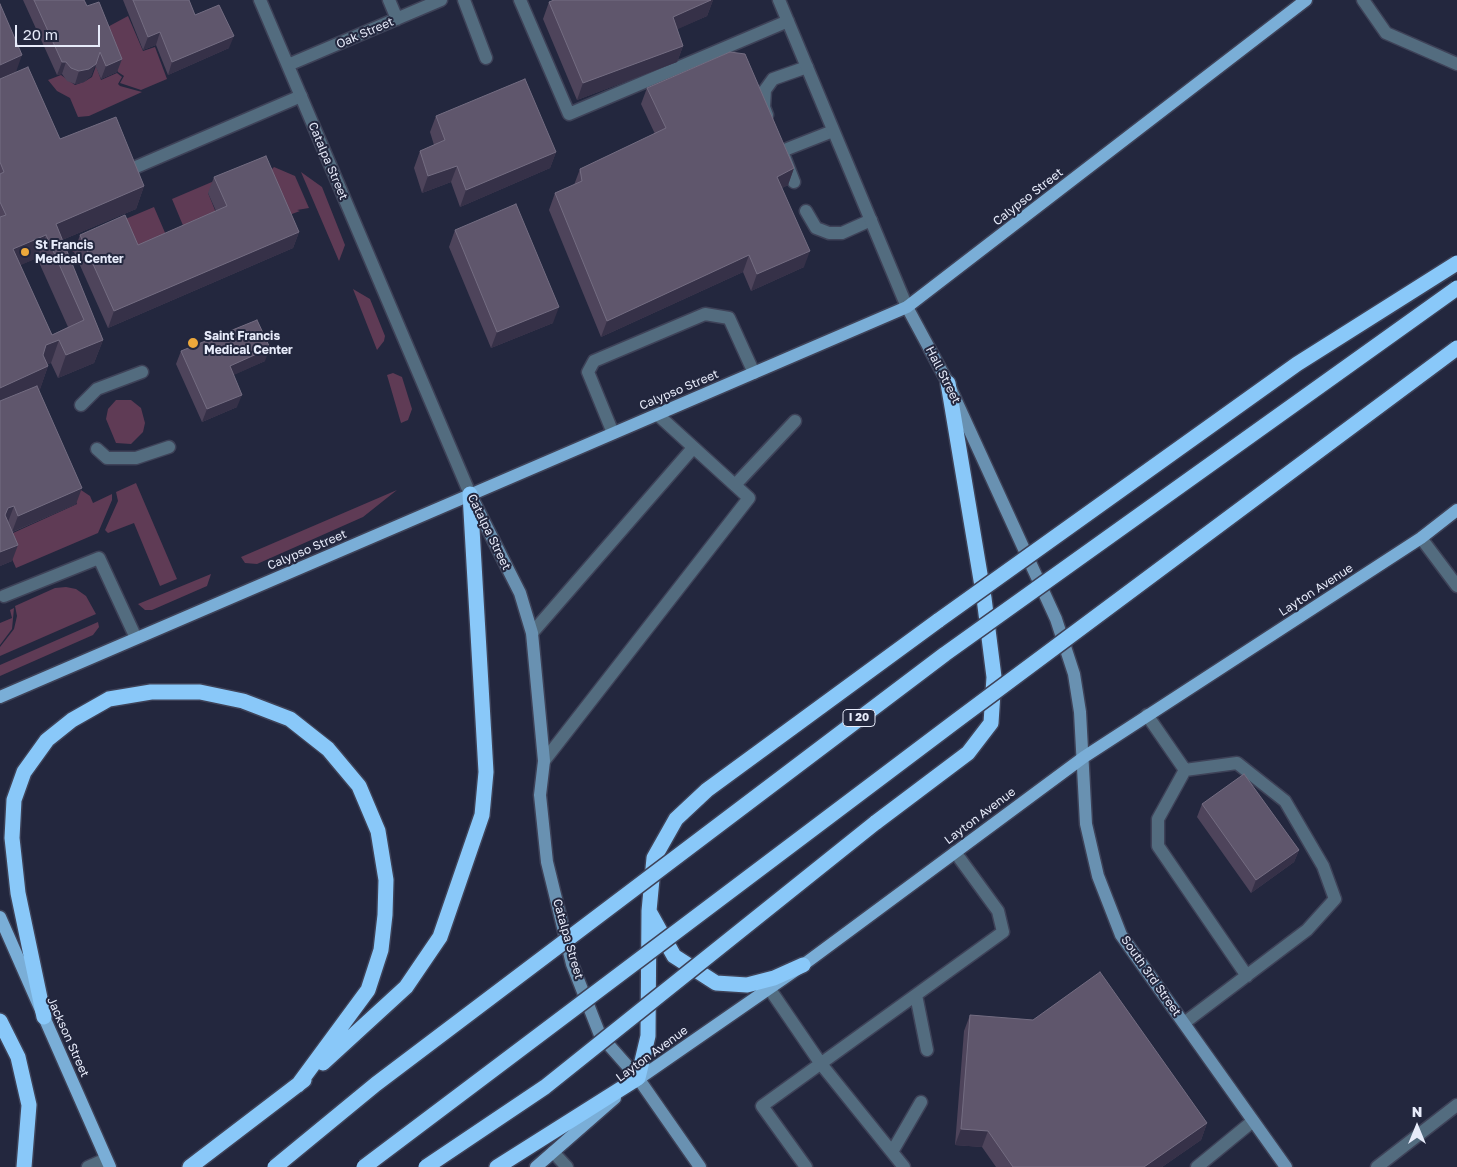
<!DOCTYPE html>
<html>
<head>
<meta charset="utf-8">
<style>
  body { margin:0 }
  #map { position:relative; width:1457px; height:1167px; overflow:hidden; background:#23273e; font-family:"Golos Text",sans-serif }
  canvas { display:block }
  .north { position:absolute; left:1392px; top:1102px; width:50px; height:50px; -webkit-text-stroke:4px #23273e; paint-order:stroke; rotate:0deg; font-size:14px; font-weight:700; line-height:20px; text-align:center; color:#e7ebfa }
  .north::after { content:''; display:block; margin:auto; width:18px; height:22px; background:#e7ebfa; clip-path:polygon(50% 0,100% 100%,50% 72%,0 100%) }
  .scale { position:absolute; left:15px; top:25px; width:85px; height:22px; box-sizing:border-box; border:2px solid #e7ebfa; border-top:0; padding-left:6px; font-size:15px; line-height:18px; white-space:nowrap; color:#e7ebfa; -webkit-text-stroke:4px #23273e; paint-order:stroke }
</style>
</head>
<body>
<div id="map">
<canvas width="1457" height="1167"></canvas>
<div class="north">N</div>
<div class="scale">20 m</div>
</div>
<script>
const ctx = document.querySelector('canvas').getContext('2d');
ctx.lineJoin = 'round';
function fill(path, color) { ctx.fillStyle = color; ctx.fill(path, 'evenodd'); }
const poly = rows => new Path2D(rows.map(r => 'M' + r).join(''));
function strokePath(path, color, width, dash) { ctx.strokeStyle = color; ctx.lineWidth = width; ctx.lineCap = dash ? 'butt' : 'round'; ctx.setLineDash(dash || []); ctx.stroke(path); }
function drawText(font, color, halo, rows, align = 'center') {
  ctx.font = font + ' "Golos Text",sans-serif'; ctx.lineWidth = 4; ctx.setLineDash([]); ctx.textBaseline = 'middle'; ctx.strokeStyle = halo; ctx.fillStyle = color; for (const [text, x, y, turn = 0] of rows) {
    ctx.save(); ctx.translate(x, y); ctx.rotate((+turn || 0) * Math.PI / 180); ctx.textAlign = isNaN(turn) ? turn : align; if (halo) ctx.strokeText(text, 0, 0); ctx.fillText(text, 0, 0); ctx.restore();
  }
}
const green = poly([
  [128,16,143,51,155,47,167,79,141,90,120,83,124,76,118,72,102,30],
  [96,66,101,80,117,73,122,77,118,84,120,86,142,92,89,116,78,117,70,98,57,91,48,80,61,75,75,85,84,82,92,77],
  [247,167,271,170,274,167,295,176,309,208,297,210,300,211,281,218,260,172,208,193,219,220,187,235,172,199],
  [301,172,322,187,345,245,339,261],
  [154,207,169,242,135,258,122,230,73,252,71,248,118,228,116,223],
  [353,289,370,299,385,336,384,341,377,350],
  [393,373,402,377,412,409,408,420,401,423,387,375],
  [116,400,131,400,141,408,145,423,143,432,131,444,116,443,106,419,108,409],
  [66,480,90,496,93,503,112,494,112,500,98,533,16,568,0,532,13,533,77,504],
  [136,483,177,579,160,586,134,523,108,533,105,530,118,501,116,492],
  [397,490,363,517,257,564,245,563,241,557],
  [211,574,207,586,152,610,145,610,138,604],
  [66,587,76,589,86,596,96,614,0,656,0,647,14,629,17,616,15,606,55,588],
  [14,608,12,629,0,645,0,623,12,618,10,610],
  [98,622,99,627,93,635,0,676,0,665]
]);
const lane = poly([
  [767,115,764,107,765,90,773,79,807,67],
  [136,167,301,96],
  [794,182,782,151,833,131],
  [806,211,816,228,829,233,842,233,871,220],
  [81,405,97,389,142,372],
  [97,449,107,458,136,458,169,447],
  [735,485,795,421],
  [4,596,99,558,136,638],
  [532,633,693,448],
  [1147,715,1185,770,1237,763,1285,801,1323,866,1335,899,1307,930,1184,1023],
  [544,761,749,498,658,415],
  [1185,770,1158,819,1158,846,1247,976],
  [769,988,821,1064,904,1167],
  [916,995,927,1050],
  [553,1152,567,1167],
  [892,1152,921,1102],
  [806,1167,762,1106,1003,932,998,911,955,852],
  [1197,1167,1253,1121]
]);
const street = poly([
  [260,0,470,494],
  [389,0,397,19],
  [464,0,486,58],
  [520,0,569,114,788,21],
  [779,0,907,307],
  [1363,0,1386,33,1457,64],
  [288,65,441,0],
  [613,433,588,372,594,361,705,314,729,318,754,373],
  [1421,538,1457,586],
  [88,1167,106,1159],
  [1377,1167,1457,1105]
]);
const secondary = poly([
  [907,307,948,383,1056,619,1074,674,1080,712,1086,824,1098,876,1121,935,1286,1167],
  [471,496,520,593,532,633,544,761,540,795,547,862,572,964,600,1035,638,1078,700,1167]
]);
const primary = poly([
  [0,697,907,307,1306,0],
  [0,917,110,1167],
  [634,1082,803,965,1084,757,1421,538,1457,510],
  [536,1167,615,1098]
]);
const highway = poly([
  [875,823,968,753,991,723,994,677,984,598,948,383],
  [650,913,674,956,716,983,747,985,774,978,803,965],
  [44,1017,18,893,12,838,14,800,24,772,47,740,72,720,109,699,151,692,200,692,243,701,290,719,328,749,359,786,378,831,386,880,385,915,381,950,368,990,298,1085],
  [0,1021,18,1057,29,1105,24,1167],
  [323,1063,406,987,440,937,482,815,486,772,470,494],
  [190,1167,304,1080],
  [497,1167,638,1078,648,1036,649,911,654,858,676,819,707,790,939,620]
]);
const highwayBridge = poly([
  [939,620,1297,364,1457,263],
  [275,1167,376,1084,945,654,1457,288],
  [364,1167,956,721,1457,348],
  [426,1167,545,1087,875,823]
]);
const wall = poly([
  [23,0,84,0,87,6,122,59,117,72,101,79,95,65,91,76,84,82,75,84,67,81,62,74,57,75],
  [123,0,189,0,195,15,229,48,168,75,156,45,143,50],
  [554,0,713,0,707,16,677,29,683,46,677,62,577,100,543,19,549,2],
  [0,79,60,139,144,186,136,209,62,240,103,340,94,363,58,378,51,363,47,364,48,366,40,389,39,390,76,504,13,532,12,561,0,566],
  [37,258,68,327,52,335,20,265],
  [647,88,794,168,788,185,782,188,804,267,751,291,743,272,601,337,549,210,555,193,574,185,580,169,655,134,641,104],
  [436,116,556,152,550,168,460,207,451,182,422,193,414,168,420,151,434,145,430,132],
  [214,177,299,232,293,248,108,328,74,252,80,235,138,245,216,211,208,193],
  [455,230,553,323,491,348,449,247],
  [181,351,265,361,233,375,237,407,202,422,176,364],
  [1202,804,1299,850,1294,862,1251,893,1197,817],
  [970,1015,1207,1123,1201,1140,1162,1167,996,1167,982,1147,955,1145,964,1031]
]);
const shadedWall = poly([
  [711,0,713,0,707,16,667,34,673,17],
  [160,32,156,45,143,50,148,37],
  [234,36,229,48,168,75,172,62],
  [683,46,677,62,577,100,583,83],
  [22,55,16,72,0,79,0,65],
  [122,59,117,72,101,79,106,66],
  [62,62,66,62,62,74,57,75],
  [96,64,91,76,84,82,75,84,79,71],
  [556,152,550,168,460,207,466,190],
  [457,166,451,182,422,193,428,176],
  [794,168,788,185,771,194,777,177],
  [144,186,136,209,50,245,56,224],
  [299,232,293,248,108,328,114,311],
  [46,235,37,258,5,272,13,249],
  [810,251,804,267,751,291,757,274],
  [749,255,743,272,601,337,607,321],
  [559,307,553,323,491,348,497,332],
  [59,340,51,363,38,368,46,345],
  [103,340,94,363,58,378,66,355],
  [270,348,265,361,225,379,230,366],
  [48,366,40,389,0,407,0,388],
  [242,395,237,407,202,422,207,409],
  [82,488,76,504,12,532,18,516],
  [14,506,8,522,2,524,8,508],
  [18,545,12,561,0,566,0,552],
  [1299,850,1294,862,1251,893,1256,880],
  [1207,1123,1201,1140,1162,1167,1144,1167],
  [961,1129,988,1131,982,1147,955,1145]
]);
const building = poly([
  [34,0,84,0,87,6,99,2,122,59,106,66,100,52,96,64,89,69,79,71,71,68,66,62,62,62,34,0],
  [133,0,189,0,195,15,219,5,234,36,172,62,160,32,148,37,133,0],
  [554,0,711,0,673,17,683,46,583,83,549,2,554,0],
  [0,4,22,55,0,65,0,4],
  [730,52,745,54,794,168,777,177,810,251,757,274,749,255,607,321,555,193,582,181,580,169,666,128,647,88,730,52],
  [28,67,60,139,116,117,144,186,56,224,103,340,66,355,59,340,46,345,43,355,48,366,0,388,0,217,6,215,0,202,0,174,4,172,0,162,0,79,28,67],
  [46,235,84,320,52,335,13,249,46,235],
  [525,79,556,152,466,190,457,166,428,176,420,151,445,140,436,116,525,79],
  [266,156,299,232,114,311,80,235,125,215,138,245,227,206,214,177,266,156],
  [516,204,559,307,497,332,455,230,516,204],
  [257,320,270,348,230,366,242,395,207,409,181,351,257,320],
  [37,386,82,488,18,516,14,506,8,508,5,515,18,545,0,552,0,401,37,386],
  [1244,774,1299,850,1256,880,1202,804,1244,774],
  [1100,972,1207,1123,1144,1167,1013,1167,988,1131,961,1129,970,1015,1033,1020,1100,972]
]);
const markers = [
  [25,252,5,"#eda83b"],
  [193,343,6,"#eda83b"]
];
const shields = [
  [859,718,32]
];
const shieldNames = [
  ["I 20",859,718]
];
const streetNames = [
  ["Oak Street",365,33,-23],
  ["Catalpa Street",328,161,67],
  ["Calypso Street",1028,197,-38],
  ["Hall Street",943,375,63],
  ["Calypso Street",679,390,-23],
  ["Catalpa Street",489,532,64],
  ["Calypso Street",307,550,-23],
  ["Layton Avenue",1316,590,-33],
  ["Layton Avenue",980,816,-37],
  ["Catalpa Street",568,939,74],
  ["South 3rd Street",1151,976,55],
  ["Jackson Street",68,1037,66],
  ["Layton Avenue",652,1054,-36]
];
const poiNames = [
  ["St Francis",35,245],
  ["Medical Center",35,259],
  ["Saint Francis",204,336],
  ["Medical Center",204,350]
];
fill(green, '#5f3b55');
strokePath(lane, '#3e4258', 15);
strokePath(street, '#3e4258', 15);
strokePath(secondary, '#3e4258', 15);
strokePath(primary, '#3e4258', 15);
strokePath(highway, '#3e4258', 18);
strokePath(lane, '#536c7f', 12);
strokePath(street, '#536c7f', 12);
strokePath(secondary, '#6991b1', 12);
strokePath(primary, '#7aaed7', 12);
strokePath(highway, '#89c8f9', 15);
strokePath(highwayBridge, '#3e4258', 18, []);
strokePath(highwayBridge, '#89c8f9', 15);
fill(wall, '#4e445b');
fill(shadedWall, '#363148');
fill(building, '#5f566c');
strokePath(building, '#746d82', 1);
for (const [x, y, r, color] of markers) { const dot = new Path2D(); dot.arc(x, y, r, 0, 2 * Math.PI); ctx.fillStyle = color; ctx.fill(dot); strokePath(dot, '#23273e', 2); }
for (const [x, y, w] of shields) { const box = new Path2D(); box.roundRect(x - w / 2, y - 8.5, w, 17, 4); ctx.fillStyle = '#23273e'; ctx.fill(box); strokePath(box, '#e7ebfa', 1); }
drawText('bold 11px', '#e7ebfa', null, shieldNames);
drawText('12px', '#e7ebfa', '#23273e', streetNames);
drawText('bold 12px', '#e7ebfa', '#23273e', poiNames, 'left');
</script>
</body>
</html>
